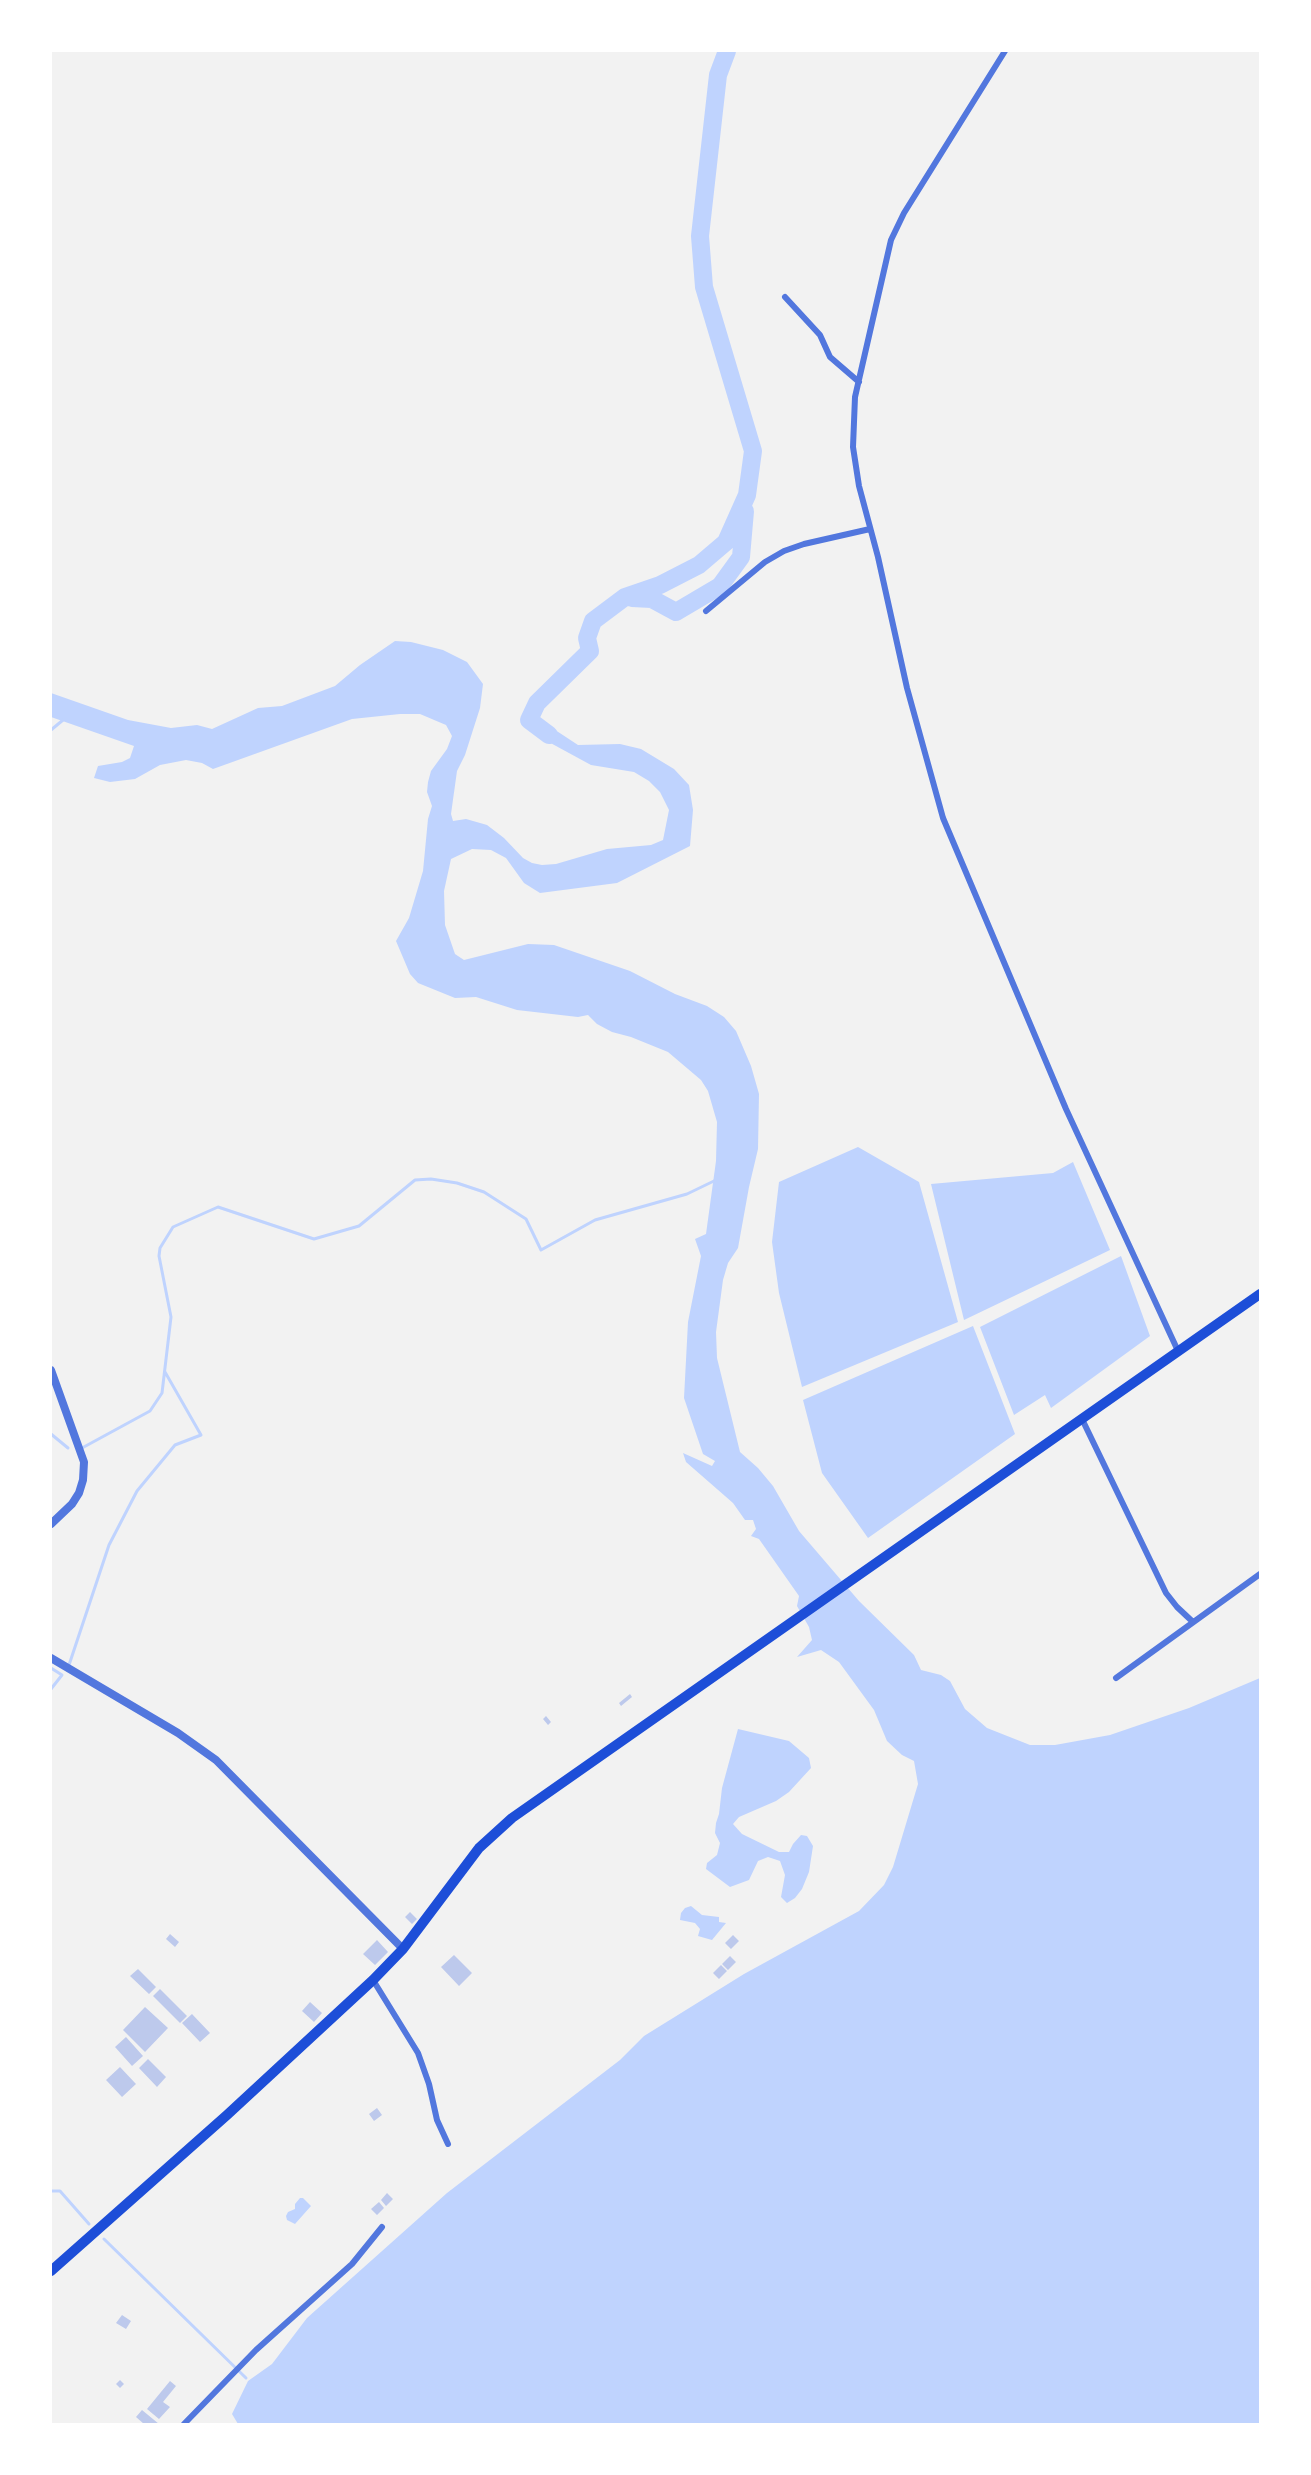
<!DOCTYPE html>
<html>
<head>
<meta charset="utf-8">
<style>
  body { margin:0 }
  #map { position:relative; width:1311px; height:2475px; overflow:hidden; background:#f2f2f2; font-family:Lato,sans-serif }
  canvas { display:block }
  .frame { position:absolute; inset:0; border:52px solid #fff; pointer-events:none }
</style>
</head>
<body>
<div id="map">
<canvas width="1311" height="2475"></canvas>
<div class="frame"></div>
</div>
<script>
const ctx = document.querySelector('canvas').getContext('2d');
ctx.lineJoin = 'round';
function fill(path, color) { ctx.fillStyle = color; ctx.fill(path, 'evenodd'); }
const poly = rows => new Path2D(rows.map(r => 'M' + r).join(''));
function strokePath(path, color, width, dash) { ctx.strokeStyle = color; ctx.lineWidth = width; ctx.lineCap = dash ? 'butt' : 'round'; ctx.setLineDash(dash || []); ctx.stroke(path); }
const water = poly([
  [395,641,411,642,443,650,467,662,483,684,480,708,465,755,457,771,451,814,453,821,466,819,487,825,504,838,523,858,532,863,542,865,556,864,607,849,651,845,663,840,669,810,660,792,649,781,634,772,591,765,545,740,534,731,529,720,540,720,578,745,620,744,641,749,674,769,689,785,693,810,690,846,617,883,540,893,524,883,506,858,491,850,472,849,451,859,444,891,445,925,455,954,464,960,528,944,554,945,630,971,675,994,707,1006,724,1017,736,1031,751,1066,759,1094,758,1149,749,1187,738,1248,728,1263,723,1280,716,1332,717,1358,740,1452,758,1468,773,1486,799,1531,859,1601,914,1655,921,1670,941,1675,950,1681,965,1709,987,1728,1030,1745,1055,1745,1110,1735,1189,1708,1260,1678,1260,2424,238,2424,232,2414,248,2381,272,2364,307,2318,447,2193,620,2060,644,2036,744,1974,859,1911,884,1885,893,1867,918,1784,914,1761,902,1755,887,1741,874,1710,839,1662,821,1650,797,1657,812,1640,809,1627,797,1606,799,1596,759,1539,751,1536,756,1529,753,1520,745,1520,733,1503,686,1462,683,1453,712,1466,715,1461,703,1454,684,1398,688,1322,701,1256,695,1239,706,1234,716,1161,717,1122,708,1091,701,1080,668,1052,631,1037,612,1032,597,1024,588,1015,578,1017,517,1010,476,997,455,998,418,983,410,974,396,941,409,918,423,871,428,819,432,806,427,792,428,782,431,771,447,749,452,736,446,725,420,714,400,714,352,719,213,769,202,763,186,760,160,765,135,779,110,782,94,778,98,766,122,762,130,758,134,746,51,717,51,693,128,720,171,728,197,725,212,729,258,708,282,706,335,686,360,665],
  [858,1147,919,1182,958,1322,802,1387,779,1293,772,1242,779,1182],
  [1073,1162,1110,1250,964,1320,931,1184,1053,1173],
  [1121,1256,1150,1336,1051,1408,1045,1395,1014,1415,980,1327],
  [973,1326,1015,1434,868,1538,822,1473,803,1400],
  [738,1729,789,1741,809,1758,811,1768,789,1792,776,1801,739,1817,733,1824,742,1834,779,1852,789,1852,793,1844,801,1835,807,1836,813,1846,809,1872,802,1889,795,1898,787,1903,781,1897,785,1875,780,1861,768,1857,758,1861,749,1880,730,1887,706,1869,707,1863,717,1855,720,1843,715,1833,716,1823,719,1814,722,1788],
  [691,1906,702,1915,719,1917,719,1922,726,1923,712,1940,698,1936,700,1929,695,1923,680,1920,681,1913,685,1908],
  [300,2198,303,2198,311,2206,295,2224,287,2220,286,2216,288,2212,295,2209,295,2204]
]);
const stream = poly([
  [51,730,63,720],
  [51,1434,68,1448],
  [82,1448,150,1411,162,1393,171,1317,159,1256,160,1248,173,1227,218,1207,314,1239,359,1226,415,1180,431,1179,457,1183,484,1192,526,1219,541,1250,595,1220,687,1194,716,1180],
  [69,1665,109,1545,137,1491,175,1445,201,1435,165,1372],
  [51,1668,62,1675,51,1689],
  [51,2191,60,2191,89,2224],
  [104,2239,246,2378]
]);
const river = poly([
  [632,598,652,599,676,612,720,586,741,557,745,511],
  [549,735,529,720,537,703,590,651,587,638,593,621,625,597,660,585,699,565,726,542,747,495,753,451,704,287,700,236,718,75,727,51]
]);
const building = poly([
  [630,1694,632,1697,621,1706,619,1703],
  [546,1716,551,1722,548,1725,543,1719],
  [410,1912,417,1919,412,1924,405,1917],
  [170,1934,179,1942,175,1947,166,1939],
  [733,1935,739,1941,731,1949,725,1943],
  [377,1940,388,1952,375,1965,363,1954],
  [454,1955,472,1973,459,1986,441,1967],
  [730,1956,736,1962,728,1970,722,1964],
  [721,1965,727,1971,719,1979,713,1973],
  [138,1969,156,1987,149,1994,130,1976],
  [160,1989,187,2016,180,2023,153,1996],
  [310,2002,322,2013,314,2022,302,2011],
  [145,2007,168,2028,145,2052,123,2030],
  [192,2014,210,2033,200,2042,182,2023],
  [126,2037,143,2056,132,2066,115,2047],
  [148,2059,166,2077,157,2087,139,2068],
  [120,2067,136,2084,122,2097,106,2080],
  [377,2108,382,2115,374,2121,369,2114],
  [387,2193,393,2199,386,2206,381,2200],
  [379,2202,384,2208,377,2215,371,2209],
  [122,2315,131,2321,126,2329,116,2323],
  [120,2380,124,2384,120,2388,116,2384],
  [170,2381,176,2386,163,2402,170,2407,159,2419,147,2409],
  [142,2410,159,2424,144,2424,136,2417]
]);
const minor = poly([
  [1005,51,904,213,891,240,855,397,853,447,859,486,878,557,907,688,943,818,1066,1109,1178,1351],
  [785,297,820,335,830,357,859,382],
  [706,611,765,562,784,551,804,544,870,529],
  [1082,1419,1166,1593,1177,1607,1193,1622],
  [1116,1678,1260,1574],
  [373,1980,418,2053,429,2084,437,2120,448,2144],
  [184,2424,256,2350,352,2264,382,2227]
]);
const tertiary = poly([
  [51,1370,84,1462,83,1480,79,1493,72,1504,51,1524],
  [51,1658,178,1733,216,1760,403,1949]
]);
const trunk = poly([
  [51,2271,227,2115,373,1980,403,1949,479,1848,512,1818,1260,1294]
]);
fill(water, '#bfd3fe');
strokePath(stream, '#bfd3fe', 3);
strokePath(river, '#bfd3fe', 18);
fill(building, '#bdc9ec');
strokePath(minor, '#5277de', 6);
strokePath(tertiary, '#5277de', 8);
strokePath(trunk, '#1d4ed8', 10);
</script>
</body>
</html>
